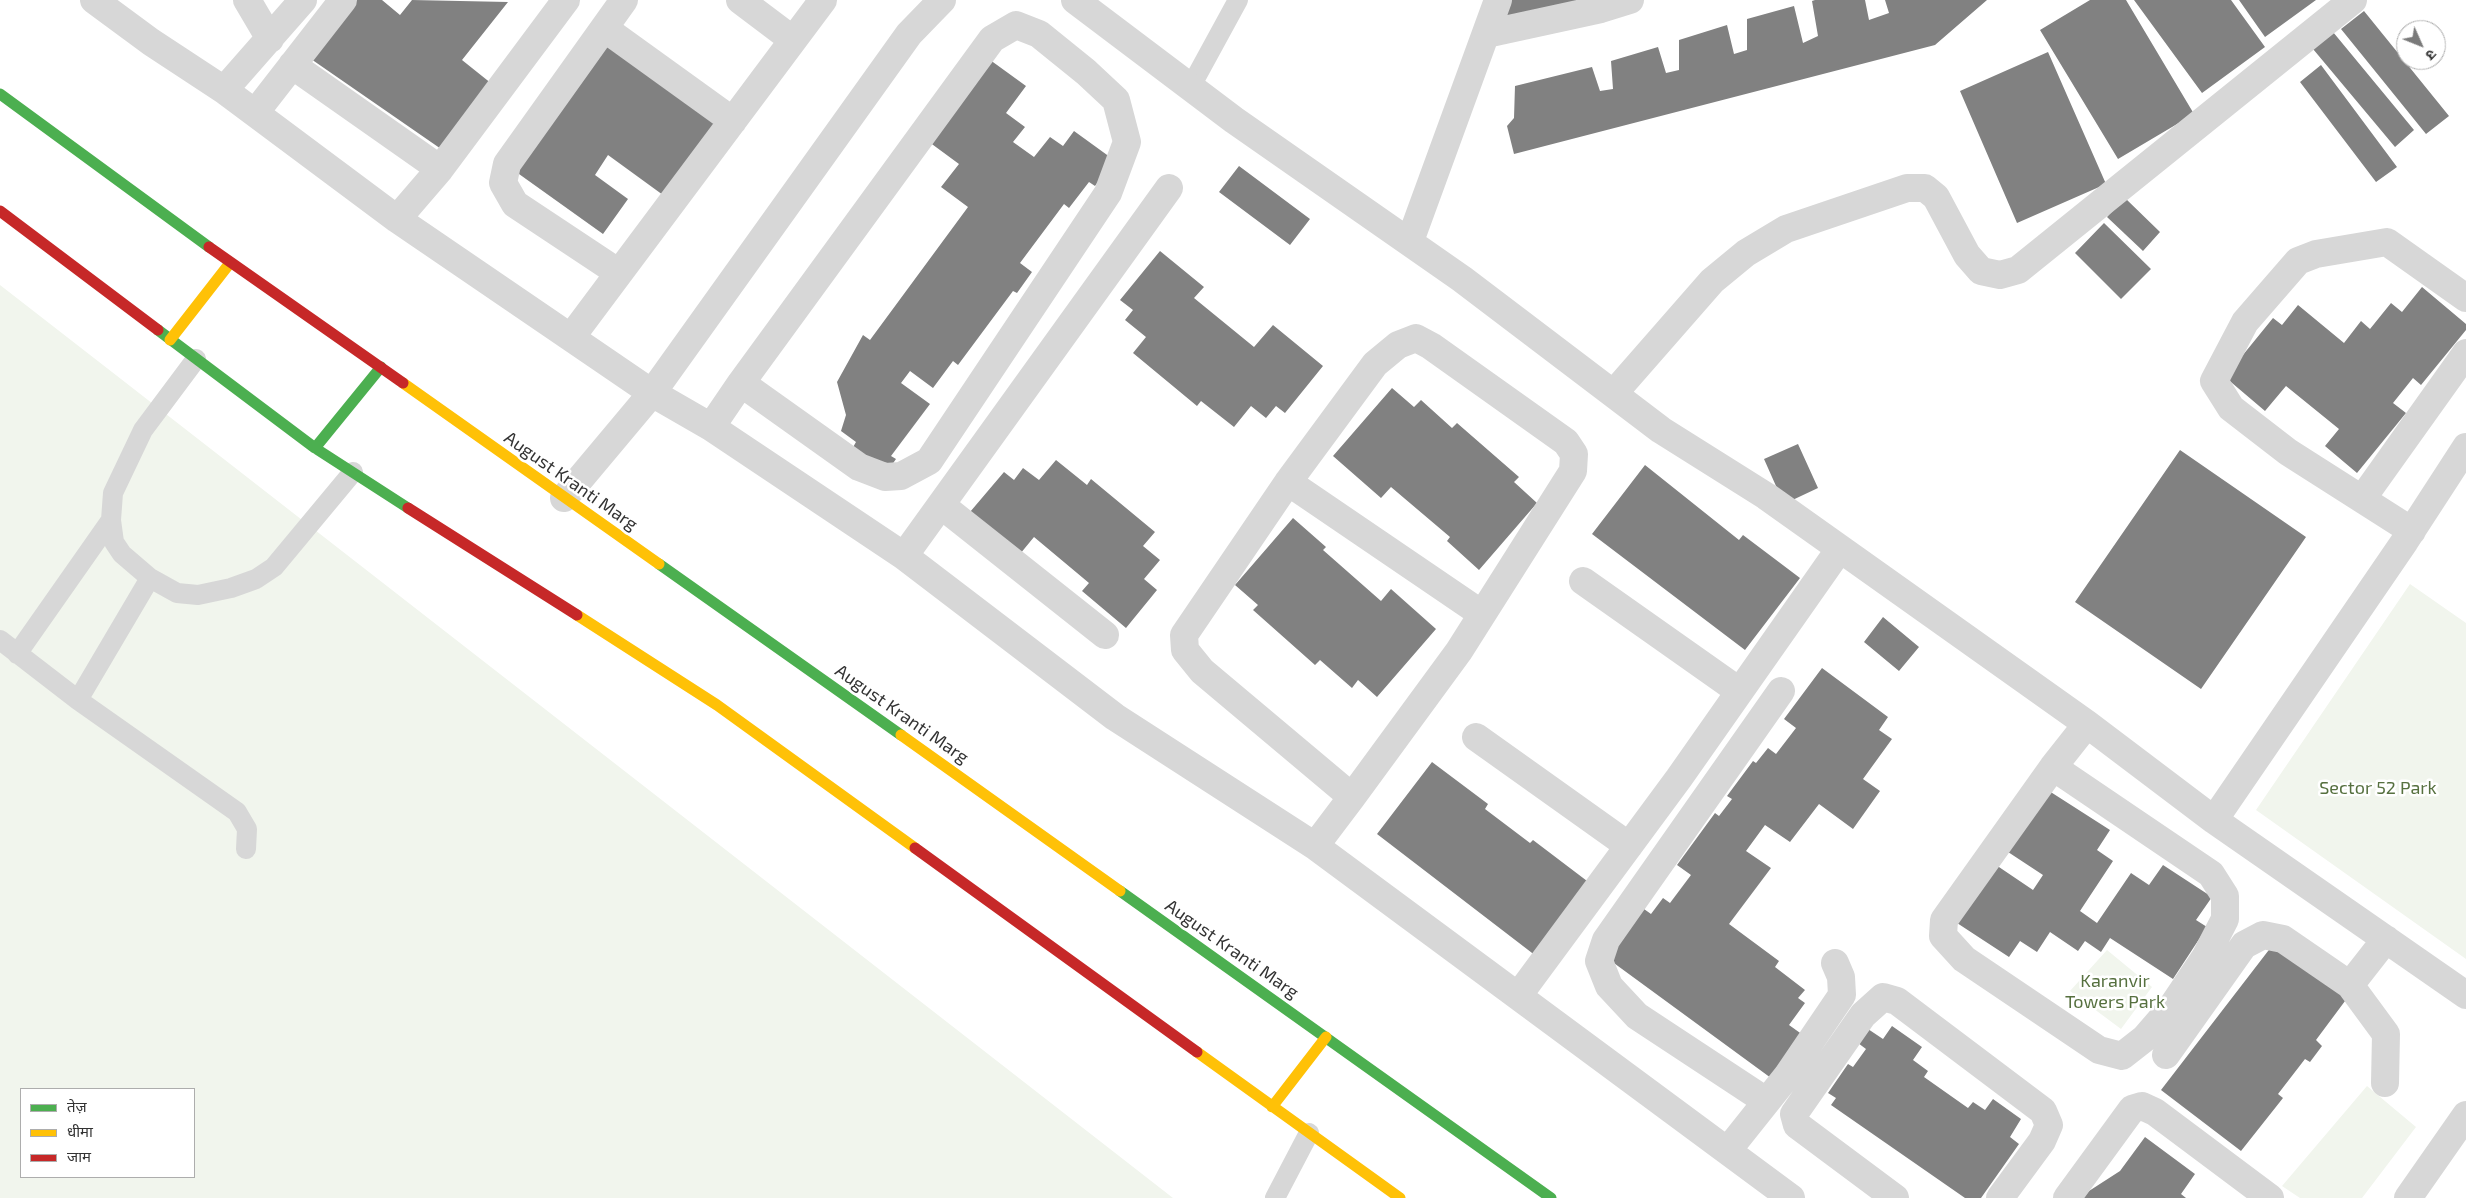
<!DOCTYPE html>
<html>
<head>
<meta charset="utf-8">
<style>
  body { margin:0 }
  #map { position:relative; width:2466px; height:1198px; overflow:hidden; background:#fff; font-family:"Exo 2","Noto Sans Devanagari",sans-serif }
  canvas { display:block }
  .legend { position:absolute; left:20px; top:1088px; width:175px; height:90px; box-sizing:border-box; background:#fff; border:1px solid #adadad; margin:0; padding:6px 9px; list-style:none; font-size:15px; color:#333 }
  .legend li { display:flex; align-items:center; gap:10px; height:25px }
  .legend b { width:25px; border:1px solid #adadad }
  .north { position:absolute; left:2396px; top:20px; width:50px; height:50px; box-sizing:border-box; background:#fff; border:1px solid #adadad; border-radius:50%; rotate:134deg; font-size:14px; font-weight:700; line-height:20px; text-align:center; color:#333 }
  .north::after { content:''; display:block; margin:auto; width:18px; height:22px; background:#7a7a7a; clip-path:polygon(50% 0,100% 100%,50% 72%,0 100%) }
</style>
</head>
<body>
<div id="map">
<canvas width="2466" height="1198"></canvas>
<ul class="legend">
<li><b style="height:6px;background:#4caf50"></b>तेज़</li>
<li><b style="height:6px;background:#ffc107"></b>धीमा</li>
<li><b style="height:6px;background:#c62828"></b>जाम</li>
</ul>
<div class="north">उ</div>
</div>
<script>
const ctx = document.querySelector('canvas').getContext('2d');
ctx.lineJoin = 'round';
function fill(path, color) { ctx.fillStyle = color; ctx.fill(path, 'evenodd'); }
const poly = rows => new Path2D(rows.map(r => 'M' + r).join(''));
function strokePath(path, color, width, dash) { ctx.strokeStyle = color; ctx.lineWidth = width; ctx.lineCap = dash ? 'butt' : 'round'; ctx.setLineDash(dash || []); ctx.stroke(path); }
function drawText(font, color, halo, rows, align = 'center') {
  ctx.font = font + ' "Exo 2",sans-serif'; ctx.lineWidth = 5; ctx.setLineDash([]); ctx.textBaseline = 'middle'; ctx.strokeStyle = halo; ctx.fillStyle = color; for (const [text, x, y, turn = 0] of rows) {
    ctx.save(); ctx.translate(x, y); ctx.rotate((+turn || 0) * Math.PI / 180); ctx.textAlign = isNaN(turn) ? turn : align; if (halo) ctx.strokeText(text, 0, 0); ctx.fillText(text, 0, 0); ctx.restore();
  }
}
const green = poly([
  [0,285,121,379,1173,1198,0,1198],
  [21,1089,194,1089,194,1177,21,1177],
  [2410,584,2466,623,2466,959,2256,810],
  [2107,950,2152,987,2121,1029,2070,991],
  [2367,1086,2416,1127,2362,1198,2300,1198,2282,1186]
]);
const building = poly([
  [357,0,382,0,400,15,412,0,508,2,462,60,497,88,444,151,311,59],
  [1508,0,1583,0,1503,26],
  [1815,0,1865,0,1869,20,1889,13,1885,0,1987,0,1935,45,1514,154,1507,126,1514,118,1515,86,1592,67,1600,91,1613,89,1611,61,1658,47,1666,73,1679,70,1679,40,1727,25,1734,54,1747,50,1747,19,1794,6,1803,43,1818,36,1812,1],
  [2090,0,2126,0,2194,114,2118,159,2040,30],
  [2134,0,2231,0,2265,47,2202,93],
  [2239,0,2316,0,2265,37],
  [2364,11,2449,116,2426,134,2341,29],
  [2333,32,2414,130,2395,147,2313,49],
  [603,42,717,125,663,195,608,155,595,175,628,199,603,234,512,169],
  [2048,52,2106,184,2017,223,1960,91],
  [986,57,1026,86,1006,113,1025,127,1013,142,1034,157,1050,137,1063,146,1074,131,1114,160,1095,186,1089,182,1069,208,1064,204,1020,263,1032,272,1017,293,1013,291,958,365,953,361,933,388,910,371,901,383,930,404,891,456,896,459,887,472,852,449,856,442,841,431,846,415,837,382,863,335,870,340,968,207,941,187,959,164,925,139],
  [2321,65,2397,167,2376,182,2300,82],
  [1239,166,1310,219,1290,245,1219,192],
  [2125,198,2160,232,2143,251,2107,217],
  [2104,223,2151,269,2121,299,2075,253],
  [1160,251,1204,287,1194,298,1254,347,1273,325,1323,366,1285,413,1276,406,1266,418,1251,406,1234,427,1201,401,1197,406,1133,353,1146,337,1125,320,1133,310,1120,300],
  [2422,287,2466,324,2466,330,2421,385,2413,378,2393,403,2406,413,2357,473,2325,446,2339,429,2286,386,2265,411,2225,377,2273,318,2282,325,2298,305,2344,343,2361,321,2370,329,2391,303,2402,312],
  [1392,388,1414,407,1421,400,1452,428,1457,423,1519,477,1514,482,1537,503,1479,570,1447,541,1450,537,1391,487,1381,498,1333,456],
  [1798,444,1818,488,1784,504,1764,459],
  [2180,450,2306,537,2201,689,2075,602],
  [1056,460,1087,485,1091,479,1155,532,1143,546,1160,560,1144,579,1157,590,1126,628,1082,591,1089,583,1034,537,1020,554,970,512,1004,472,1014,480,1023,468,1039,480],
  [1645,465,1739,540,1743,535,1800,578,1745,650,1592,534],
  [1293,518,1326,547,1323,550,1381,601,1391,589,1436,629,1377,697,1358,680,1352,688,1320,660,1315,665,1253,610,1258,605,1235,585],
  [1883,617,1919,647,1899,671,1864,642],
  [1822,668,1888,717,1879,730,1892,739,1863,779,1880,791,1853,829,1819,804,1790,842,1765,825,1746,851,1771,868,1729,924,1779,961,1775,967,1805,990,1798,998,1805,1003,1789,1025,1803,1035,1771,1078,1607,958,1644,909,1651,914,1663,898,1670,903,1691,875,1677,865,1715,813,1719,816,1732,799,1727,796,1753,761,1756,763,1768,748,1776,754,1796,728,1784,719],
  [1432,762,1488,804,1485,809,1530,843,1533,840,1591,884,1536,956,1377,834],
  [2046,789,2110,830,2097,850,2113,861,2080,911,2097,923,2131,873,2149,885,2163,865,2212,897,2196,920,2207,927,2173,979,2110,938,2101,952,2085,941,2078,951,2050,932,2037,952,2020,941,2009,957,1957,923,1996,865,2033,890,2043,875,2005,850],
  [2275,942,2348,997,2316,1040,2322,1046,2310,1062,2305,1059,2278,1094,2283,1098,2241,1151,2161,1090],
  [1892,1026,1922,1047,1913,1060,1928,1071,1924,1077,1968,1108,1973,1102,1985,1110,1993,1099,2021,1119,2010,1137,2019,1144,1981,1198,1965,1198,1831,1105,1836,1098,1828,1093,1848,1064,1853,1067,1866,1049,1858,1043,1868,1029,1883,1039],
  [2145,1137,2195,1174,2181,1194,2186,1198,2083,1198,2089,1191,2120,1171]
]);
const lane = poly([
  [1190,88,1238,0],
  [196,359,143,430,113,493,111,520,114,542,122,554,150,578,177,593,198,595,231,588,256,579,274,567,353,472],
  [0,640,78,700,237,812,247,829,246,849],
  [17,654,111,520],
  [78,700,150,578],
  [1275,1198,1309,1133]
]);
const street = poly([
  [94,0,151,42,224,90,397,219,652,393,711,427,904,556,1115,717,1315,846,1791,1198],
  [247,0,270,39],
  [740,0,793,40],
  [1075,0,1234,120,1462,279,1661,430,1766,496,2087,724,2214,820,2466,995],
  [604,28,733,121],
  [1486,34,1601,9,1630,0],
  [292,65,440,169],
  [224,90,303,0],
  [255,113,343,0],
  [397,219,440,169,566,0],
  [1410,241,1498,0],
  [619,273,515,204,503,183,507,164,624,0],
  [572,336,823,0],
  [1614,393,1712,281,1746,253,1786,229,1907,188,1925,188,1936,197,1967,255,1981,271,2000,275,2018,270,2353,0],
  [711,427,741,383,992,39,1016,25,1039,34,1086,72,1116,100,1127,142,1108,193,929,461,901,476,885,477,859,467,741,383],
  [1288,482,1482,614],
  [564,498,652,393,909,34,942,0],
  [2362,499,2466,353],
  [941,505,1105,635],
  [2412,531,2288,452,2231,408,2214,381,2245,322,2298,261,2316,254,2387,242,2466,298],
  [904,556,1169,188],
  [1583,581,1739,691],
  [1476,737,1629,846],
  [2053,767,2211,874,2225,896,2225,919,2206,956,2171,1008,2145,1038,2122,1056,2099,1050,1964,959,1943,936,1944,920,2053,767,2087,724],
  [2214,820,2405,541,2466,447],
  [1315,846,1352,797,1459,651,1573,471,1574,454,1566,442,1431,346,1416,338,1398,345,1375,364,1288,482,1184,635,1185,650,1202,671,1352,797],
  [2350,985,2386,1034,2385,1083],
  [1518,996,1679,778,1839,550],
  [2166,1055,2244,945,2263,935,2283,939,2350,985,2386,939],
  [1766,1101,1637,1016,1609,986,1599,961,1606,940,1781,691],
  [1728,1150,1787,1076,1842,995,1841,977,1835,963],
  [1895,1198,1797,1125,1794,1114,1863,1015,1883,997,1897,1001,2043,1111,2049,1125,2042,1141,2000,1198],
  [2067,1198,2132,1109,2142,1106,2155,1112,2270,1198],
  [2408,1198,2466,1115]
]);
const fast = poly([
  [0,94,209,247],
  [158,330,315,448,408,508],
  [315,448,381,367],
  [659,564,901,735],
  [1120,891,1551,1198]
]);
const slow = poly([
  [170,340,230,263],
  [403,383,659,564],
  [577,615,717,705,915,848],
  [901,735,1120,891],
  [1197,1052,1400,1198],
  [1272,1107,1326,1037]
]);
const jam = poly([
  [0,211,158,330],
  [209,247,403,383],
  [408,508,577,615],
  [915,848,1197,1052]
]);
const streetNames = [
  ["August Kranti Marg",571,481,35],
  ["August Kranti Marg",902,714,35],
  ["August Kranti Marg",1232,949,35]
];
const parkNames = [
  ["Sector 52 Park",2378,788],
  ["Karanvir",2115,981],
  ["Towers Park",2115,1002]
];
fill(green, '#f1f5ed');
fill(building, '#818181');
strokePath(lane, '#d7d7d7', 20);
strokePath(street, '#d7d7d7', 28);
strokePath(fast, '#4caf50', 11);
strokePath(slow, '#ffc107', 11);
strokePath(jam, '#c62828', 11);
drawText('18px', '#333', '#fff', streetNames);
drawText('18px', '#56703f', '#fff', parkNames);
</script>
</body>
</html>
